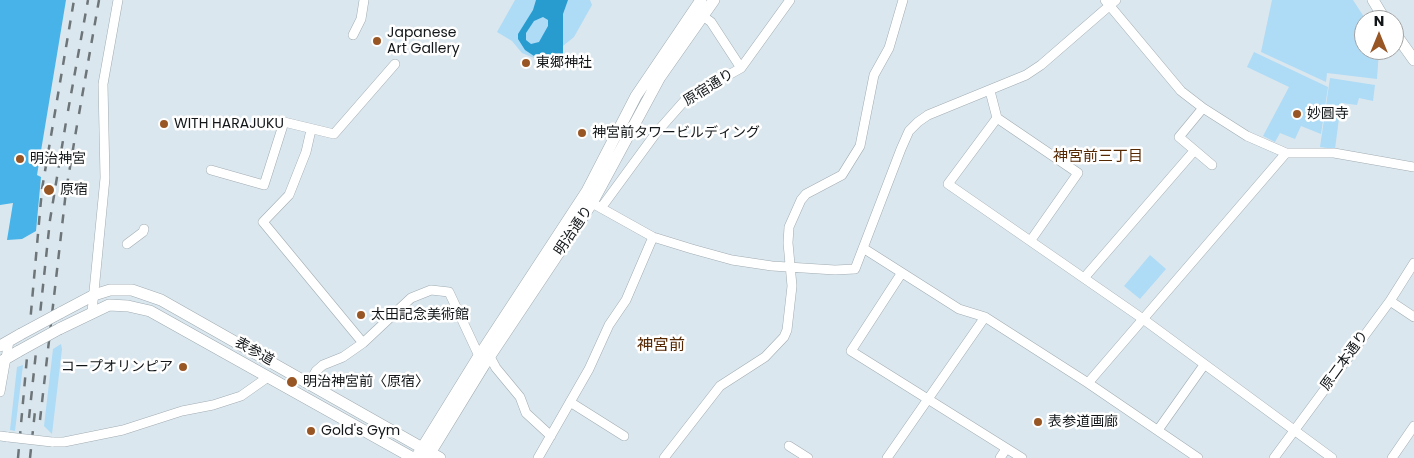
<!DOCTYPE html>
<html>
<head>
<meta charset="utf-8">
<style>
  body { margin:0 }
  #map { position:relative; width:1414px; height:458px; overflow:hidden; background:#dbe7ee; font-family:Poppins,sans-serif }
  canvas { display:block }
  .north { position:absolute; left:1354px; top:10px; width:50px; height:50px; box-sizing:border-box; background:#fff; border:1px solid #a0a2a3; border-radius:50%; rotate:0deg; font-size:14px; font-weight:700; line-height:20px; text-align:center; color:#121618 }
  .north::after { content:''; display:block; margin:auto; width:18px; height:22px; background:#995625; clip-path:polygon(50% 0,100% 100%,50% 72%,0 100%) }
</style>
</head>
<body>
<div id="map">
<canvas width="1414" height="458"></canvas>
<div class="north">N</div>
</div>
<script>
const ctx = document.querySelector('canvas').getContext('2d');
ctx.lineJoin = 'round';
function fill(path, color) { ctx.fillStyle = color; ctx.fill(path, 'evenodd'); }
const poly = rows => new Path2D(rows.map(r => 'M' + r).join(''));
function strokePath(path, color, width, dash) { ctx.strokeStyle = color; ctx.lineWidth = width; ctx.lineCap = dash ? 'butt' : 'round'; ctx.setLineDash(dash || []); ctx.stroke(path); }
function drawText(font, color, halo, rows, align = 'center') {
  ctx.font = font + ' Poppins,"Noto Sans JP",sans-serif'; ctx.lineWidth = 5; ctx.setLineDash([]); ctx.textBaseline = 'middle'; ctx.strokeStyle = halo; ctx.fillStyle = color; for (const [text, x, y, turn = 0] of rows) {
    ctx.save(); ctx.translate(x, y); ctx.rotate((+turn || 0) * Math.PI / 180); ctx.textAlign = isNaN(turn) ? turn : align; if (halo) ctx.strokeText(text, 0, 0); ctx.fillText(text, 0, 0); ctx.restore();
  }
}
const green = poly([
  [515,0,590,0,592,5,574,37,553,54,534,58,522,53,512,41,497,32],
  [1272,0,1353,0,1366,20,1364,20,1364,50,1379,50,1377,79,1327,73,1326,82,1261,52],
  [1254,52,1328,87,1321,134,1301,126,1295,139,1280,133,1275,142,1263,136,1289,87,1247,67],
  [1330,78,1375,85,1373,101,1359,98,1357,105,1341,103,1335,149,1320,147],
  [1150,255,1166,269,1140,299,1124,286],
  [61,344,62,349,52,434,44,426,53,349],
  [23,365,15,431,10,430,17,367]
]);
const forest = poly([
  [0,0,66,0,37,175,41,177,36,231,22,239,7,240,13,203,0,205]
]);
const water = poly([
  [536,0,568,0,563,14,563,54,557,60,537,58,525,50,518,39,518,34,533,10],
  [543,17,548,20,548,26,539,42,531,44,526,40,526,33,534,21]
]);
const minor = poly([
  [1105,0,1181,91,1203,108,1247,136,1286,153,1334,153,1414,167],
  [703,16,711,22,741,68],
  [353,35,361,19,364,0],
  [990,91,997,118,948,184,1143,319,1332,458],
  [1203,108,1179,137,1212,165],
  [997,118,1078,173,1031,240],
  [311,130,306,152,289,195,263,222,363,343],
  [211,170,264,185,284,122,334,134,395,64],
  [590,198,592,203,653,237,692,249,732,260,772,266,835,270,855,269,901,149,909,131,918,122,928,115,1026,75,1041,65,1116,0],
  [601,208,656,133,686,99,741,68,790,0],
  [127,244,143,232,144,229],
  [863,248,959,309,985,317,1088,383,1198,458],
  [901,274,851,351,1022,458],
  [1084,278,1194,151],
  [1390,301,1414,317],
  [92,312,105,178,103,84,118,0],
  [490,357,496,368,520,397,526,413,551,436],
  [309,383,316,371,323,365,343,357,363,343,411,298,431,290,449,292,479,356],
  [1088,383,1286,153],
  [0,392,9,341],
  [570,402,624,436],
  [1158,430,1204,365],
  [0,436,8,437],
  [52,442,64,442,123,430,182,411,213,405,241,396,268,377],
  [789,446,808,458],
  [538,458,589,369,609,325,626,300,653,237],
  [664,458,720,386,765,357,784,337,787,330,792,286,788,243,789,227,801,200,806,194,842,175,860,146,874,75,889,48,903,0],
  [887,458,985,317],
  [1000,458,1006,449],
  [1274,458,1390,301,1414,263],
  [1392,458,1414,426]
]);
const major = poly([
  [1373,0,1385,20],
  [1394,32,1414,60],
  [60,313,94,295,110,290,132,290,161,300,440,458],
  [59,329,109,305,128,306,150,311,413,458],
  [0,346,21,334],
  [0,362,19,351],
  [416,458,479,356,587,191,636,96,701,0],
  [427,458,484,365,592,203,660,77,714,0]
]);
const rail = poly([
  [68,111,88,0],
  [79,114,99,0],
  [29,418,50,220,66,122],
  [40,420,66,191,77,125],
  [18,458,42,189,74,0],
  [30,458,35,411]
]);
const minorBridge = poly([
  [8,437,52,442]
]);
const majorBridge = poly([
  [21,334,60,313],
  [19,351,59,329]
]);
const markers = [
  [377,41,5,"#995625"],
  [526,63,5,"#995625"],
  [1297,114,5,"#995625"],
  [164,124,5,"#995625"],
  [582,133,5,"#995625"],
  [20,159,5,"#995625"],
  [49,190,6,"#995625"],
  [361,315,5,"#995625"],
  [183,367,5,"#995625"],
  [292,382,6,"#995625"],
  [1038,422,5,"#995625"],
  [311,431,5,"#995625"]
];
const poiNames = [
  ["Japanese",387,33],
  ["Art Gallery",387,49],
  ["東郷神社",536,63],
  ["妙圓寺",1307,114],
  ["WITH HARAJUKU",174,124],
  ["神宮前タワービルディング",592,133],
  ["明治神宮",30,159],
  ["原宿",60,190],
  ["太田記念美術館",371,315],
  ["コープオリンピア",173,367,"right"],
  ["明治神宮前〈原宿〉",303,382],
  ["表参道画廊",1048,422],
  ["Gold's Gym",321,431]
];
const streetNames = [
  ["原宿通り",709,88,-32],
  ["明治通り",574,231,-56],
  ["表参道",254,352,29],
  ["原二本通り",1345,361,-54]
];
const neighbourhoodNames = [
  ["神宮前三丁目",1098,157]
];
const quarterNames = [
  ["神宮前",661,346]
];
fill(green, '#aedbf6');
fill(forest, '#47b3e8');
fill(water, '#289bcf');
strokePath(minor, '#a0acb2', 10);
strokePath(major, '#a0acb2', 12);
strokePath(minor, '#fff', 9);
strokePath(major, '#fff', 11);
strokePath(rail, '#6d7579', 2.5, [9, 9]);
strokePath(minorBridge, '#a0acb2', 10, []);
strokePath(majorBridge, '#a0acb2', 12, []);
strokePath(minorBridge, '#fff', 9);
strokePath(majorBridge, '#fff', 11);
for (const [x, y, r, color] of markers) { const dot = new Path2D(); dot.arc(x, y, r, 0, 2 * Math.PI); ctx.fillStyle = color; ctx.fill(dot); strokePath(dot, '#fff', 2); }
drawText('14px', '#121618', '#fff', poiNames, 'left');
drawText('14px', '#121618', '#fff', streetNames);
drawText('15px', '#562905', '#fff', neighbourhoodNames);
drawText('16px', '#562905', '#fff', quarterNames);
</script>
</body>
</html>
